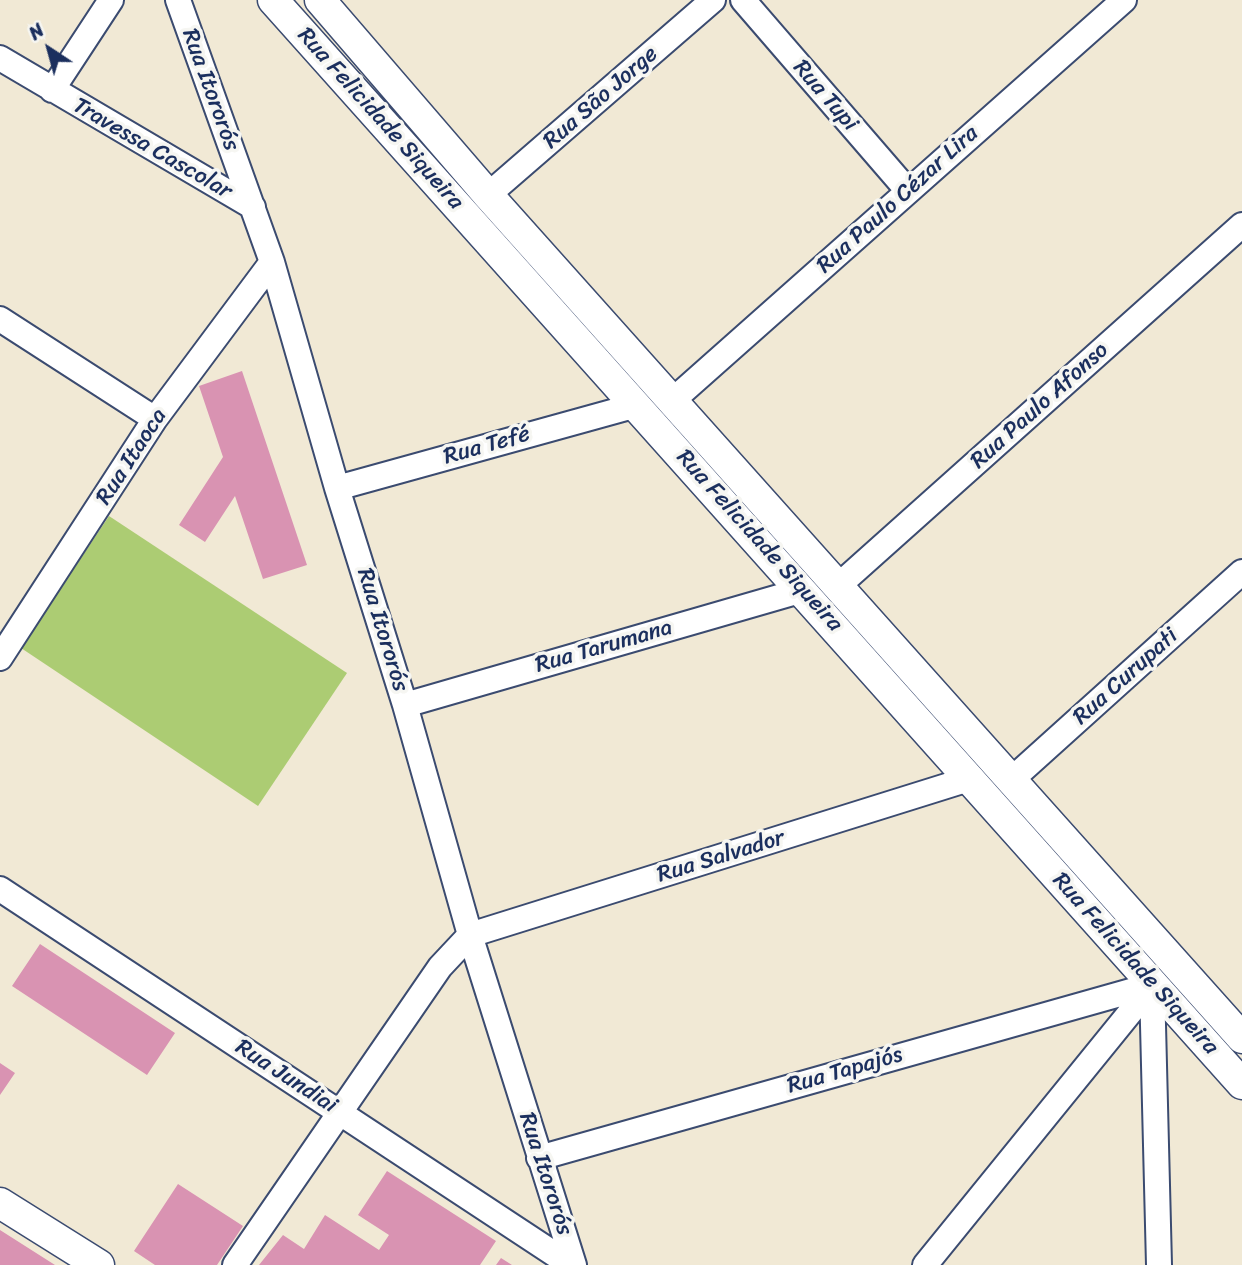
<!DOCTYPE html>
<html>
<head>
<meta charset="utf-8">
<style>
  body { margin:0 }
  #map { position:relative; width:1242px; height:1265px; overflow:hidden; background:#f1e9d5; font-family:Sriracha,sans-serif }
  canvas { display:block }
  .north { position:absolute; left:14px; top:14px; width:70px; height:70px; -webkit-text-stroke:5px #f6f6f2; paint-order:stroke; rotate:324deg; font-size:19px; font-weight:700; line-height:28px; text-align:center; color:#1b2f5e }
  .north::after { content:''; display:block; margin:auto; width:24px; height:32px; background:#1b2f5e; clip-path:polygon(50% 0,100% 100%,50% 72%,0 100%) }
</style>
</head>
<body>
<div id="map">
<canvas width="1242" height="1265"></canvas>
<div class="north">N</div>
</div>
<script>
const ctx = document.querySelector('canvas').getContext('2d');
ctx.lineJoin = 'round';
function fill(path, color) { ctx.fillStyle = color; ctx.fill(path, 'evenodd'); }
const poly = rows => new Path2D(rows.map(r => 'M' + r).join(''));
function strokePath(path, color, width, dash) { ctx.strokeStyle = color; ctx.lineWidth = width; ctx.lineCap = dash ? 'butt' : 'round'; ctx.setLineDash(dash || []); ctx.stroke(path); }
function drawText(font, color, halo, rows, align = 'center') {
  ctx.font = font + ' Sriracha,sans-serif'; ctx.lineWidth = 7; ctx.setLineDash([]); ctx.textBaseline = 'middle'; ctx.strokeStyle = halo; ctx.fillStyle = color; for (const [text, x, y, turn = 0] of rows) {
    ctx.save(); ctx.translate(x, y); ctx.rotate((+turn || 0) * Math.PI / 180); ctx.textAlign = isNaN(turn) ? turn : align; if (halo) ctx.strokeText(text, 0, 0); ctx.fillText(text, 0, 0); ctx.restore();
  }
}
const green = poly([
  [109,516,347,673,258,806,21,648]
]);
const building = poly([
  [242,371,307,565,263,579,235,496,205,542,179,525,223,457,199,386],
  [40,944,175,1033,147,1075,12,986],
  [0,1063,15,1073,0,1095],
  [387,1171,496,1241,480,1265,259,1265,283,1235,304,1249,325,1215,379,1250,389,1235,358,1215],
  [178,1184,243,1226,217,1265,155,1265,134,1251],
  [0,1230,55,1265,0,1265],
  [501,1258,512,1265,496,1265]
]);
const minor = poly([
  [178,0,272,262,337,488,405,705,470,935,574,1265],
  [743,0,908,191],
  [0,58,253,207],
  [52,90,111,0],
  [488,195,713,0],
  [0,319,155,419],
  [672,401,1124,0],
  [337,488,637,405],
  [838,586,1242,225],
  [0,658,155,419,272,262],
  [405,705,803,590],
  [1010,781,1242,572],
  [0,889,571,1265],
  [1152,985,1159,1265],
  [539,1158,1152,985],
  [235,1265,440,967,470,935,972,778],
  [925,1265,1154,983]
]);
const tertiary = poly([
  [273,0,1242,1084],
  [320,0,488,195,1242,1038],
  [0,1203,99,1265]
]);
const streetNames = [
  ["Rua Itororós",210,90,70],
  ["Rua Tupi",825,96,49],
  ["Rua São Jorge",601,98,-41],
  ["Rua Felicidade Siqueira",380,119,48],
  ["Travessa Cascolar",152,149,30],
  ["Rua Paulo Cézar Lira",898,200,-42],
  ["Rua Paulo Afonso",1040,406,-42],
  ["Rua Tefé",487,446,-16],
  ["Rua Itaoca",132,457,-57],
  ["Rua Felicidade Siqueira",759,541,48],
  ["Rua Itororós",382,630,73],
  ["Rua Tarumana",604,647,-16],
  ["Rua Curupati",1126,677,-42],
  ["Rua Salvador",721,857,-17],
  ["Rua Felicidade Siqueira",1135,964,48],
  ["Rua Tapajós",845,1071,-16],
  ["Rua Jundiai",286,1077,33],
  ["Rua Itororós",545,1174,72]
];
fill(green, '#accc73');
fill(building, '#d993b2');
strokePath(minor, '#3b4b70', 28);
strokePath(tertiary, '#3b4b70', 33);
strokePath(minor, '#fff', 24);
strokePath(tertiary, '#fff', 30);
drawText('23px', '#1b2f5e', '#f6f6f2', streetNames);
</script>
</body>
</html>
